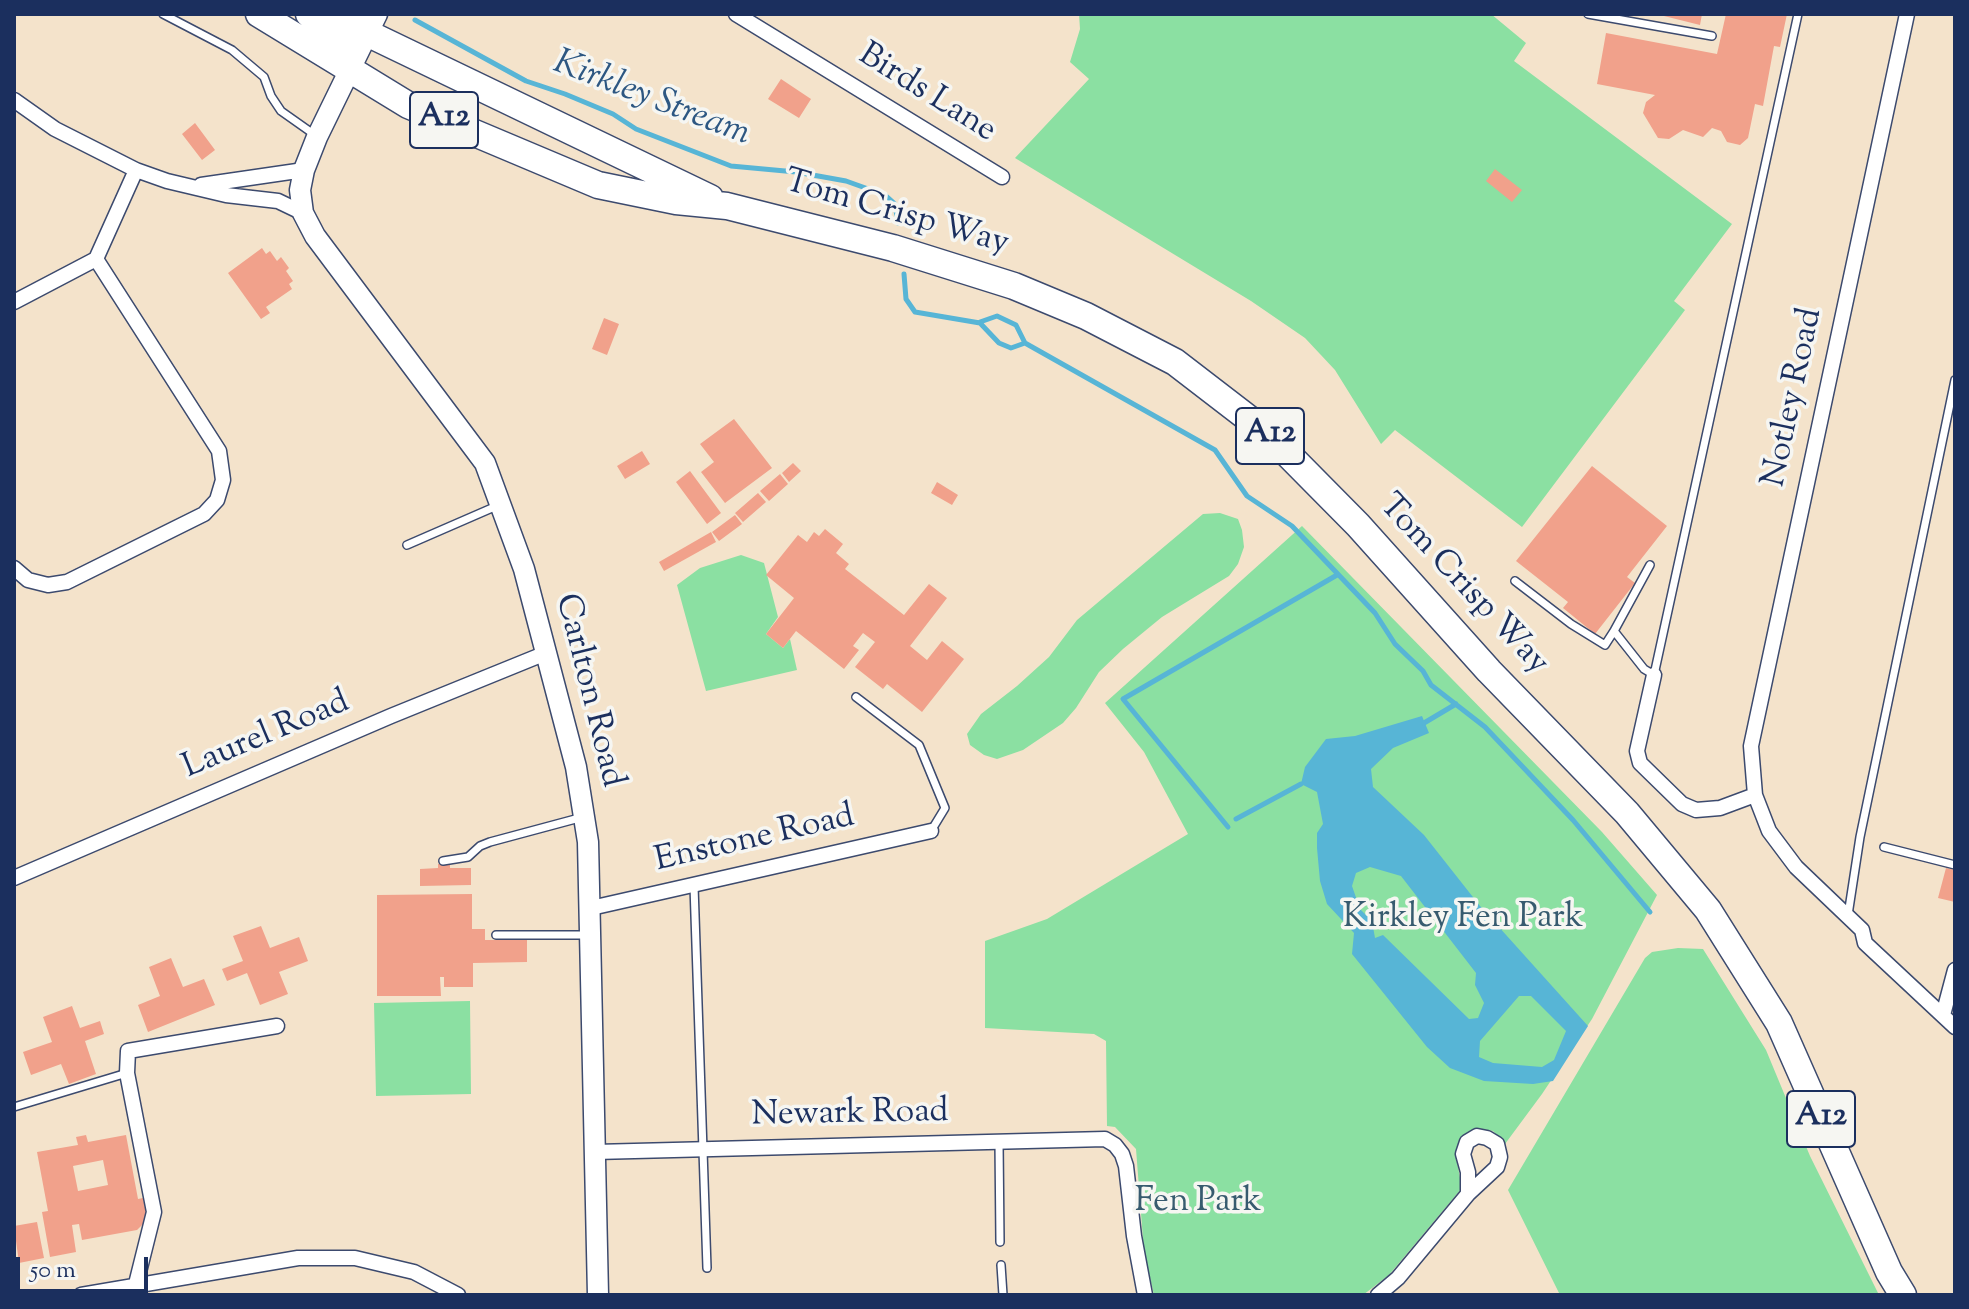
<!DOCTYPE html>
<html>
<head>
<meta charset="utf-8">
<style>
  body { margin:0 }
  #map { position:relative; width:1969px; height:1309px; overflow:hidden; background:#f4e3cb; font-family:"Sorts Mill Goudy",serif }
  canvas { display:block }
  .frame { position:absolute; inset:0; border:16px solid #1b2f5e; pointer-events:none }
  .scale { position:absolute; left:16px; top:1257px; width:132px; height:36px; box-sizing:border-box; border:4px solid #1b2f5e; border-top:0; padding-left:10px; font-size:24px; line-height:28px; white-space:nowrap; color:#1b2f5e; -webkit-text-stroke:6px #f6f6f2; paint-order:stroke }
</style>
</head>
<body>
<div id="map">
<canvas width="1969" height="1309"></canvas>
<div class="frame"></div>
<div class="scale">50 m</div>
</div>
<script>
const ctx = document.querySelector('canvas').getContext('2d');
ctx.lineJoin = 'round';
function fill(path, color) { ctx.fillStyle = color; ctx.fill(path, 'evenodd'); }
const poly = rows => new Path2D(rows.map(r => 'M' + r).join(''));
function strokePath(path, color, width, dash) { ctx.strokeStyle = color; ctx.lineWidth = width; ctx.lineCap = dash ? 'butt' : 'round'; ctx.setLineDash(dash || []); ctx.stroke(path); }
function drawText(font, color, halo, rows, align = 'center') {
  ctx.font = font + ' "Sorts Mill Goudy",serif'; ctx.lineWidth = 7; ctx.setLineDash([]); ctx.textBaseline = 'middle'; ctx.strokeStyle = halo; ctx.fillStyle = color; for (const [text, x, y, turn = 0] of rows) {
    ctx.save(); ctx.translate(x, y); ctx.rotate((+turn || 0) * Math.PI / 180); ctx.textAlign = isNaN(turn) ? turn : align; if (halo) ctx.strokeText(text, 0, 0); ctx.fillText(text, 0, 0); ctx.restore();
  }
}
const green = poly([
  [1079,14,1491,14,1526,43,1514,61,1732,224,1674,301,1685,310,1522,527,1395,430,1381,444,1335,370,1305,338,1251,301,1015,158,1089,79,1070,62,1080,29],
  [1220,513,1238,519,1242,530,1244,547,1238,564,1229,576,1162,617,1123,649,1099,672,1076,708,1063,723,1023,750,997,759,984,755,970,745,967,734,981,714,1017,686,1049,657,1077,620,1203,514],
  [1302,526,1602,832,1657,895,1592,1019,1542,1094,1505,1144,1493,1131,1476,1128,1464,1136,1456,1157,1462,1188,1389,1275,1363,1295,1154,1295,1144,1252,1136,1149,1115,1127,1107,1126,1106,1041,1094,1034,985,1028,985,941,1047,919,1188,834,1144,752,1105,703],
  [741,555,764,563,778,617,766,634,783,648,790,639,797,670,706,691,677,585,700,568],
  [1678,948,1703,949,1766,1050,1810,1156,1879,1295,1560,1295,1508,1190,1645,958,1652,952],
  [470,1001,471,1094,376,1096,374,1003]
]);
const water = poly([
  [1422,716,1429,733,1393,748,1371,769,1373,787,1424,835,1480,906,1588,1026,1553,1081,1533,1084,1484,1081,1450,1068,1427,1047,1352,954,1354,933,1327,904,1320,881,1317,848,1317,833,1323,824,1317,792,1301,784,1305,767,1326,739,1355,736],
  [1370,867,1401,876,1476,973,1475,985,1484,1003,1478,1018,1469,1019,1383,935,1375,938,1372,921,1360,909,1352,886,1356,873],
  [1519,996,1531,996,1566,1031,1554,1060,1542,1067,1493,1063,1479,1057,1480,1041]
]);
const stream = poly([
  [415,20,526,81,565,94,613,114,636,129,731,166,796,172,846,181,885,195,895,204,898,223],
  [904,274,906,299,915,312,980,323,999,343,1011,348,1025,343,1215,450,1247,496,1292,526,1375,613,1395,644,1423,671,1431,685,1485,727,1573,820,1650,912],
  [980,322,997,316,1016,325,1025,343],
  [1424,723,1456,704],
  [1236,819,1301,784],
  [1228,827,1123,699,1337,575]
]);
const building = poly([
  [1656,14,1702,14,1700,25],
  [1726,14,1787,14,1780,47,1774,46,1763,106,1755,104,1748,138,1740,145,1727,142,1721,131,1712,128,1703,137,1683,130,1669,139,1658,138,1643,113,1646,102,1655,95,1597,84,1606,33,1717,54],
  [781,79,811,99,799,118,768,99],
  [195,123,215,150,202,160,182,134],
  [1495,169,1522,190,1512,202,1486,181],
  [262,248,266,254,270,251,277,261,281,257,289,268,286,271,293,281,289,284,292,289,266,307,270,313,261,319,228,273],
  [604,318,619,324,607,355,592,349],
  [734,419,772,468,725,503,701,472,714,462,700,444],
  [642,451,650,464,625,479,617,466],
  [793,463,801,471,789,482,782,473],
  [1592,466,1667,526,1627,577,1635,583,1595,634,1563,608,1568,602,1516,561],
  [690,471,721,513,707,524,676,482],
  [780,474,788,484,769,501,760,491],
  [937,482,958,495,952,505,931,493],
  [758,493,766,502,743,522,735,513],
  [735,515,742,524,719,541,712,532],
  [825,529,843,544,836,553,849,564,845,569,904,615,929,584,947,598,910,646,927,660,942,641,964,659,922,712,887,684,883,689,855,667,875,642,863,633,853,646,859,650,844,669,796,631,783,648,766,634,794,598,766,575,798,535,807,542,814,532,819,536],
  [711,532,716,542,664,571,659,562],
  [438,864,450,864,450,868,471,868,471,885,420,886,420,869,438,868],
  [1946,868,1955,870,1955,902,1938,898],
  [472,894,472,929,485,929,485,940,527,940,527,962,473,963,473,987,444,987,444,977,440,977,441,996,377,996,377,895],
  [261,926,270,948,299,937,308,961,279,972,288,994,260,1005,247,973,227,981,222,969,243,961,233,936],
  [171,958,183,987,204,979,215,1005,148,1032,138,1005,160,996,149,967],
  [72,1006,80,1028,100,1021,104,1034,85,1041,96,1074,69,1084,61,1064,31,1075,23,1052,52,1042,43,1017],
  [86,1135,88,1142,126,1135,138,1199,143,1198,146,1213,143,1224,137,1230,82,1240,79,1224,72,1225,76,1252,50,1257,42,1212,48,1211,37,1152,78,1145,76,1137],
  [103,1160,108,1185,78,1191,73,1166],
  [37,1222,44,1258,19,1263,14,1226]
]);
const lane = poly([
  [163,14,232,50,264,77,271,96,281,111,315,135],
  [1588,14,1712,36],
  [407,545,499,505],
  [1515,581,1571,624,1605,645,1614,631,1644,669,1654,675,1798,14],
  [1614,631,1650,565],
  [856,697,919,745,945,808,931,831],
  [1884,847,1955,865],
  [443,861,468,857,480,846,490,842,583,817],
  [694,886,707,1268],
  [1848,915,1860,837,1955,380],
  [496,935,589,935],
  [14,1107,127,1073],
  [999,1142,1000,1242],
  [1001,1265,1003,1295]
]);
const street = poly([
  [736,14,1002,177],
  [1907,14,1751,746,1755,795,1769,831,1796,867,1862,930,1865,943,1955,1027],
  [14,100,55,129,136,170,167,181,226,195,278,201,303,213],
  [201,185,304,170],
  [14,302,96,259,136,170],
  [14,568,28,580,48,585,67,582,204,514,217,500,223,480,219,451,96,259],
  [1654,675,1637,751,1640,763,1682,804,1696,810,1720,808,1755,795],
  [14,878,391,716,546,653],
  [591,908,931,831],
  [1943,1015,1955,970],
  [595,1152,1105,1139,1115,1145,1122,1154,1126,1166,1134,1236,1145,1295],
  [136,1284,154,1212,127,1073,128,1051,277,1026],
  [81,1295,298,1258,355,1258,414,1272,458,1295],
  [1378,1295,1398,1278,1468,1194,1497,1167,1500,1157,1497,1144,1487,1138,1477,1136,1467,1142,1463,1154,1468,1172,1468,1194]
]);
const secondary = poly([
  [377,14,317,137,304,170,300,190,303,213,315,236,485,463,524,569,576,767,588,842,598,1295]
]);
const highway = poly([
  [259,14,408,105,598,185,676,201,727,206,893,248,1014,286,1086,316,1175,362,1266,432,1358,525,1489,671,1627,813,1708,910,1779,1023,1889,1272,1903,1295],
  [309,14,346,40,350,71],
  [338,14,369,34,710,198]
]);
const shields = [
  [444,120,68],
  [1270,436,68],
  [1821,1119,68]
];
const shieldNames = [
  ["A12",444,120],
  ["A12",1270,436],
  ["A12",1821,1119]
];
const streetNames = [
  ["Birds Lane",926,95,32],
  ["Tom Crisp Way",896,215,16],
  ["Notley Road",1795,398,-78],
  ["Tom Crisp Way",1462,586,47],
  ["Carlton Road",587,691,76],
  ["Laurel Road",267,737,-23],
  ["Enstone Road",755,841,-13],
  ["Newark Road",850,1116,-1]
];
const parkNames = [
  ["Kirkley Fen Park",1463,920],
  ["Fen Park",1198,1204]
];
const waterNames = [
  ["Kirkley Stream",651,101,21]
];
fill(green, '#8be0a2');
fill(water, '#57b5d6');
strokePath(stream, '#57b5d6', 5);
fill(building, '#f1a18b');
strokePath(lane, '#3c4a6e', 10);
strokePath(street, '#3c4a6e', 17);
strokePath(secondary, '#3c4a6e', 23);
strokePath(highway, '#3c4a6e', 29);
strokePath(lane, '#fff', 7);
strokePath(street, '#fff', 14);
strokePath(secondary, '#fff', 20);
strokePath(highway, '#fff', 26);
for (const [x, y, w] of shields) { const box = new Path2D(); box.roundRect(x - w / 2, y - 28, w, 56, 6); ctx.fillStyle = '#f6f6f2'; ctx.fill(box); strokePath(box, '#1b2f5e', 2); }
drawText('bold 32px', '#1b2f5e', null, shieldNames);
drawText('34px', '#1b2f5e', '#f6f6f2', streetNames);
drawText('34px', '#375b6f', '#f6f6f2', parkNames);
drawText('italic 36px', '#2d5782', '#f6f6f2', waterNames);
</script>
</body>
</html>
